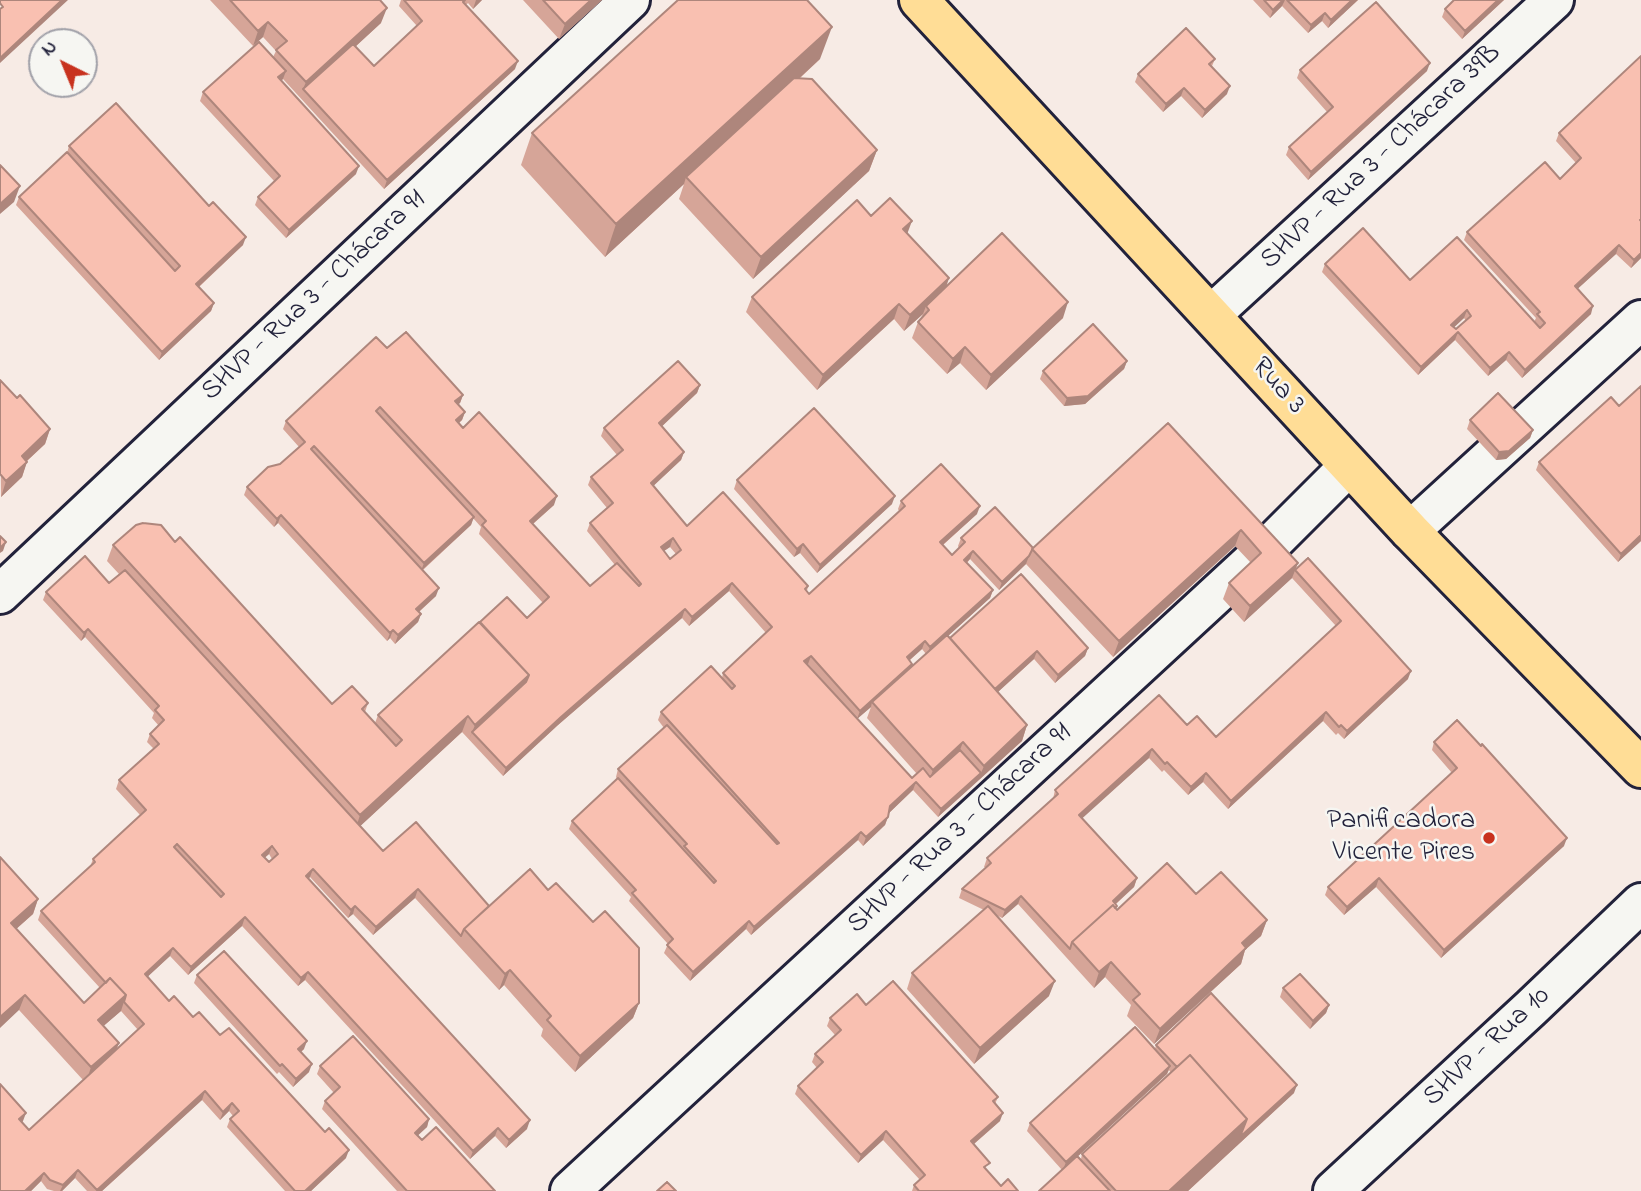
<!DOCTYPE html>
<html>
<head>
<meta charset="utf-8">
<style>
  body { margin:0 }
  #map { position:relative; width:1641px; height:1191px; overflow:hidden; background:#f7ebe5; font-family:"Indie Flower",sans-serif }
  canvas { display:block }
  .north { position:absolute; left:28px; top:28px; width:70px; height:70px; box-sizing:border-box; background:#f6f6f2; border:2px solid #a1a1a9; border-radius:50%; rotate:317deg; font-size:19px; font-weight:700; line-height:28px; text-align:center; color:#22223b }
  .north::after { content:''; display:block; margin:auto; width:24px; height:32px; background:#c8321e; clip-path:polygon(50% 0,100% 100%,50% 72%,0 100%) }
</style>
</head>
<body>
<div id="map">
<canvas width="1641" height="1191"></canvas>
<div class="north">N</div>
</div>
<script>
const ctx = document.querySelector('canvas').getContext('2d');
ctx.lineJoin = 'round';
const poly = rows => new Path2D(rows.map(r => 'M' + r).join(''));
function strokePath(path, color, width, dash) { ctx.strokeStyle = color; ctx.lineWidth = width; ctx.lineCap = dash ? 'butt' : 'round'; ctx.setLineDash(dash || []); ctx.stroke(path); }
function fill(path, color) { ctx.fillStyle = color; ctx.fill(path, 'evenodd'); }
function drawText(font, color, halo, rows, align = 'center') {
  ctx.font = font + ' "Indie Flower",sans-serif'; ctx.lineWidth = 5; ctx.setLineDash([]); ctx.textBaseline = 'middle'; ctx.strokeStyle = halo; ctx.fillStyle = color; for (const [text, x, y, turn = 0] of rows) {
    ctx.save(); ctx.translate(x, y); ctx.rotate((+turn || 0) * Math.PI / 180); ctx.textAlign = isNaN(turn) ? turn : align; if (halo) ctx.strokeText(text, 0, 0); ctx.fillText(text, 0, 0); ctx.restore();
  }
}
const minor = poly([
  [1211,315,1554,0],
  [1410,531,1641,320],
  [0,594,630,0],
  [570,1191,1274,541,1349,466],
  [1333,1191,1531,1008,1641,903]
]);
const major = poly([
  [919,0,1410,531,1641,768]
]);
const wall = poly([
  [210,0,380,0,381,23,355,47,374,66,417,26,399,6,401,0,482,0,473,9,468,3,466,5,515,69,384,189,283,79,281,81,356,174,286,238,255,205,258,197,275,182,200,101,203,92,273,57,276,51,263,37,253,46],
  [523,0,602,0,559,39],
  [1253,0,1358,0,1328,28,1322,21,1308,33,1282,6,1270,18],
  [1454,0,1504,0,1462,39,1442,17,1445,9],
  [1641,56,1641,258,1631,268,1616,254,1577,289,1591,314,1522,378,1506,360,1488,376,1455,340,1418,375,1322,272,1325,264,1410,280,1534,322,1536,318,1464,240,1467,232,1560,179,1576,163,1556,141,1559,133],
  [1464,318,1466,321,1456,329,1454,327],
  [820,59,799,79,877,150,869,171,753,279,679,199,684,184,605,257,521,165,532,133],
  [1215,59,1212,66,1227,94,1202,118,1181,96,1163,112,1135,82,1138,74],
  [1300,70,1427,71,1308,180,1286,155,1289,147,1327,112,1297,78],
  [69,146,243,245,199,287,214,303,211,311,159,360,16,205,19,197,67,153],
  [871,216,907,233,947,286,1063,318,986,390,960,363,947,374,912,338,918,322,921,318,923,314,904,331,894,319,817,390,746,312,752,297],
  [387,348,463,395,460,403,458,404,465,412,462,420,459,423,554,505,533,524,590,586,615,565,587,531,590,523,607,508,588,485,591,477,617,455,601,436,604,428,700,385,697,393,662,426,684,452,681,460,653,486,687,526,808,586,807,591,809,594,899,511,898,509,901,501,977,514,943,545,952,555,959,548,958,546,961,538,1033,548,1168,423,1298,563,1295,570,1408,679,1344,739,1338,733,1336,735,1323,721,1228,809,1203,782,1188,795,1164,770,1162,772,1149,758,1081,818,1137,878,1134,887,1116,904,1117,906,1116,909,1117,910,1196,894,1267,920,1261,936,1245,950,1241,964,1154,1044,1127,1016,1131,1005,1105,977,1094,988,1018,904,1002,918,996,915,1049,996,974,1064,907,989,912,973,984,910,959,898,962,889,986,868,984,867,987,858,1053,799,1055,790,1187,725,1216,737,1336,626,1292,578,1244,622,1223,599,1229,583,1251,563,1235,546,1113,657,1026,564,999,590,970,559,967,563,993,590,990,598,948,636,950,638,1088,648,1085,656,1055,683,1034,659,998,692,1027,725,1022,741,938,817,913,790,889,813,885,825,863,846,858,840,751,935,746,929,690,981,664,953,668,944,629,901,631,897,569,829,572,821,617,779,616,777,618,769,664,728,658,720,661,712,722,678,723,673,766,633,729,591,689,626,682,618,558,725,503,776,462,732,360,826,383,851,489,906,639,1003,633,1018,575,1072,541,1036,543,1029,504,985,499,990,415,898,373,935,353,914,348,918,310,877,308,879,527,1129,506,1148,495,1136,470,1159,305,980,298,986,242,926,188,975,170,956,148,976,169,1001,220,1035,346,1158,311,1191,285,1191,227,1127,230,1119,233,1116,229,1111,220,1120,202,1100,102,1191,87,1191,75,1178,62,1191,54,1191,47,1189,41,1181,31,1191,0,1191,0,1084,23,1121,22,1122,29,1130,83,1080,19,1010,0,857,38,899,33,914,16,929,84,1003,100,988,38,920,41,911,90,867,93,859,140,815,116,789,119,780,154,749,147,742,150,734,159,726,152,718,154,713,85,637,81,641,43,600,46,592,109,583,119,574,107,561,113,545,175,542,332,704,368,703,365,712,375,723,378,715,527,618,543,603,479,534,481,527,473,518,471,525,423,570,436,596,419,612,421,614,418,622,395,644,390,638,387,641,278,523,274,527,244,495,247,487,280,464,299,447,283,429,286,421],
  [670,547,676,554,670,559,664,551],
  [922,649,926,654,911,668,910,660],
  [808,664,842,702,807,665],
  [871,707,867,718,917,774,912,778,857,719],
  [269,854,272,859,269,862,264,858],
  [121,1011,138,1030,116,1050,119,1043,103,1026],
  [1127,361,1124,369,1085,404,1064,406,1040,379,1043,371],
  [0,380,17,398,50,429,45,444,27,461,22,477,1,497],
  [1619,406,1641,541,1618,562,1536,470,1539,462],
  [1470,420,1533,430,1530,438,1506,459,1496,460,1467,429],
  [737,480,892,504,817,573,800,553,794,557,734,489],
  [1434,742,1564,846,1441,958,1376,887,1344,915,1325,895,1328,887,1452,773,1432,750],
  [197,975,304,1049,301,1052,309,1072,293,1087,279,1072,277,1074,194,983],
  [1283,988,1329,1005,1326,1013,1310,1029,1280,997],
  [866,1005,998,1097,995,1104,1000,1121,974,1144,987,1171,1001,1186,1018,1191,912,1191,914,1185,920,1180,883,1140,858,1163,795,1094,798,1086,817,1068,812,1062,815,1054,835,1035,827,1026,830,1018],
  [1156,1045,1294,1093,1188,1191,1039,1191,1062,1170,1027,1131,1030,1123,1155,1049],
  [1169,1070,1171,1073,1082,1154,1081,1159,1078,1156,1167,1074],
  [320,1066,429,1119,427,1127,418,1135,422,1140,495,1191,397,1191,322,1109,325,1101,334,1093,317,1074]
]);
const shadedWall = poly([
  [62,0,68,0,0,63,0,58],
  [476,0,482,0,473,9],
  [591,0,602,0,559,39,565,24],
  [1283,0,1285,0,1282,6,1270,18,1273,10],
  [1352,0,1358,0,1328,28,1331,20],
  [1498,0,1504,0,1462,39,1465,31],
  [387,8,381,23,306,92,303,89,306,82],
  [1325,13,1322,21,1308,33,1311,25],
  [268,22,263,37,253,46,258,31],
  [832,27,820,59,689,180,686,177,684,184,605,257,616,224],
  [518,61,515,69,384,189,387,180],
  [1430,63,1427,71,1308,180,1311,172],
  [286,71,283,79,275,86,278,77],
  [1230,86,1227,94,1202,118,1205,110],
  [1184,88,1181,96,1163,112,1166,104],
  [877,150,869,171,753,279,761,257],
  [359,166,356,174,286,238,289,230],
  [20,186,14,202,0,214,0,204],
  [912,221,906,237,903,229],
  [246,237,243,245,193,292,196,284],
  [1619,245,1616,254,1572,294,1575,286],
  [1641,253,1641,258,1631,268,1634,260],
  [949,278,944,294,926,306,923,314,904,331,910,315],
  [1068,302,1063,318,986,390,991,375],
  [214,303,211,311,159,360,162,352],
  [899,304,894,319,817,390,823,375],
  [1593,306,1591,314,1522,378,1525,370],
  [1467,310,1464,318,1448,333,1451,325],
  [1458,332,1455,340,1418,375,1421,367],
  [965,347,960,363,947,374,953,359],
  [1509,352,1506,360,1488,376,1490,368],
  [1127,361,1124,369,1085,404,1064,406,1067,398],
  [700,385,697,393,656,432,659,423],
  [463,395,460,403,452,409,455,401],
  [465,412,462,420,453,428,456,420],
  [50,429,45,444,16,471,22,456],
  [1533,430,1530,438,1506,459,1496,460,1499,452],
  [684,452,681,460,648,491,651,483],
  [27,462,22,477,1,497,6,481],
  [557,496,554,505,527,529,530,521],
  [895,496,892,504,817,573,820,565],
  [980,506,977,514,937,550,940,542],
  [281,515,278,523,274,527,277,519],
  [474,517,471,525,421,571,424,563],
  [1241,530,1235,546,1113,657,1119,641],
  [1641,535,1641,541,1618,562,1621,554],
  [673,538,670,547,658,555,661,547],
  [6,542,3,551,0,553,0,548],
  [803,544,800,553,794,557,797,549],
  [973,551,970,559,961,568,964,560],
  [1029,556,1026,564,999,590,1002,582],
  [1298,563,1292,578,1244,622,1250,606],
  [732,583,729,591,689,626,692,617],
  [439,588,436,596,413,617,416,609],
  [993,590,990,598,927,655,930,647],
  [685,609,682,618,558,725,503,776,506,768,561,717],
  [421,614,418,622,395,644,398,635],
  [88,629,85,637,81,641,84,633],
  [393,630,390,638,387,641,390,633],
  [925,641,922,649,904,665,907,657],
  [1088,648,1085,656,1055,683,1058,675],
  [1037,651,1034,659,987,702,990,694],
  [811,656,808,664,801,669,804,661],
  [912,664,910,672,872,702,871,707,857,719,860,711],
  [1411,671,1408,679,1344,739,1347,731],
  [529,675,523,690,472,732,469,740,475,725],
  [1326,712,1323,721,1228,809,1231,801],
  [468,716,462,732,355,831,360,815],
  [1027,725,1022,741,938,817,941,809,981,773,984,766],
  [963,742,957,758,927,786,933,770],
  [1152,749,1149,758,1076,824,1079,815],
  [1206,773,1203,782,1188,795,1191,787],
  [916,782,913,790,888,814,890,806],
  [888,817,885,825,863,846,866,837],
  [861,832,858,840,751,935,754,927],
  [1567,838,1564,846,1441,958,1444,950],
  [272,846,269,854,259,863,262,855],
  [313,869,310,877,303,884,306,876],
  [1137,878,1134,887,1110,909,1113,901],
  [1379,878,1376,887,1344,915,1347,907],
  [418,889,415,898,373,935,376,927],
  [1021,896,1018,904,1002,918,1005,910],
  [38,899,33,914,5,939,11,923],
  [355,906,353,914,348,918,351,910],
  [245,917,242,926,188,975,191,967],
  [1267,920,1261,936,1245,950,1241,964,1154,1044,1160,1029,1242,943],
  [749,921,746,929,690,981,693,972],
  [173,948,170,956,142,982,145,974],
  [1111,962,1105,977,1094,988,1099,972],
  [510,970,504,985,499,990,505,974],
  [308,972,305,980,298,986,301,978],
  [1055,981,1049,996,974,1064,980,1048],
  [25,995,19,1010,0,1028,0,1017],
  [126,995,121,1011,92,1036,98,1020],
  [639,1003,633,1018,575,1072,580,1056],
  [1329,1005,1326,1013,1310,1029,1313,1021],
  [307,1041,304,1049,295,1057,298,1049],
  [119,1043,113,1058,86,1083,91,1067],
  [312,1064,309,1072,293,1087,296,1079],
  [1170,1066,1167,1074,1063,1170,1066,1162],
  [1297,1085,1294,1093,1188,1191,1169,1191,1247,1119],
  [205,1091,202,1100,102,1191,96,1191],
  [232,1103,229,1111,220,1120,223,1112],
  [26,1113,23,1121,16,1128,19,1119],
  [1003,1113,1000,1121,968,1149,971,1141],
  [429,1119,427,1127,412,1141,415,1133],
  [530,1120,527,1129,506,1148,509,1140],
  [498,1128,495,1136,470,1159,473,1151],
  [886,1131,883,1140,858,1163,861,1155],
  [349,1150,346,1158,311,1191,305,1191],
  [78,1170,75,1178,62,1191,60,1191,63,1185],
  [44,1173,41,1181,31,1191,25,1191]
]);
const building = poly([
  [0,0,62,0,0,58,0,9,3,7,0,3,0,0],
  [230,0,380,0,387,8,306,82,276,50,287,41,268,22,258,31,230,0],
  [404,0,465,0,463,2,518,61,387,180,303,89,353,44,374,66,422,21,404,0],
  [543,0,591,0,565,24,543,0],
  [678,0,807,0,832,27,616,224,532,133,678,0],
  [1264,0,1283,0,1273,10,1264,0],
  [1287,0,1352,0,1331,20,1325,13,1311,25,1287,0],
  [1454,0,1498,0,1465,31,1445,9,1454,0],
  [1376,2,1430,63,1311,172,1289,147,1333,107,1300,70,1376,2],
  [1186,28,1215,59,1209,64,1230,86,1205,110,1184,88,1166,104,1138,74,1186,28],
  [259,42,286,71,278,77,359,166,289,230,258,197,280,176,203,92,259,42],
  [1641,56,1641,219,1640,220,1641,221,1641,253,1634,260,1619,245,1575,286,1593,306,1525,370,1509,352,1490,368,1458,332,1421,367,1325,264,1363,228,1410,280,1457,237,1540,328,1545,323,1537,314,1540,312,1467,232,1545,162,1560,179,1581,158,1559,133,1641,56],
  [1467,310,1471,316,1456,329,1451,325,1467,310],
  [794,78,812,79,877,150,761,257,686,177,794,78],
  [116,103,209,206,213,202,246,237,196,284,214,303,162,352,19,197,67,152,175,271,180,266,69,146,116,103],
  [0,165,20,186,0,204,0,165],
  [890,198,912,221,903,229,949,278,910,315,899,304,823,375,752,297,857,200,871,216,890,198],
  [1002,233,1068,302,991,375,965,347,953,359,918,322,929,310,926,306,1002,233],
  [1093,324,1127,361,1088,396,1067,398,1043,371,1093,324],
  [406,332,463,395,455,401,465,412,456,420,463,428,479,412,557,496,530,521,590,586,617,563,639,586,641,584,590,523,613,503,591,477,623,450,604,428,678,361,700,385,659,423,684,452,651,483,687,526,723,492,808,586,805,589,809,594,905,506,901,501,941,464,980,506,940,542,952,555,965,542,961,538,995,507,1033,548,1029,556,1002,582,973,551,964,560,993,590,930,647,925,641,907,657,912,664,860,711,811,656,804,661,912,778,923,768,930,777,960,750,981,773,941,809,916,782,890,806,888,817,866,837,861,832,754,927,749,921,693,972,667,945,673,939,632,893,636,890,572,821,618,778,714,883,716,881,684,846,687,844,618,769,667,725,777,844,779,843,661,712,711,666,732,689,735,686,723,673,772,627,732,583,692,617,685,609,561,717,506,768,472,732,526,682,529,675,480,622,507,597,527,618,549,597,482,525,486,521,380,407,376,411,474,517,424,563,314,446,311,449,439,588,416,609,421,614,398,635,393,630,390,633,281,515,277,519,247,487,268,467,280,464,305,442,286,421,376,337,387,348,406,332],
  [673,538,681,550,670,559,661,547,673,538],
  [0,380,17,398,20,395,50,429,22,456,27,462,6,481,0,474,0,380],
  [1641,386,1641,535,1621,554,1539,462,1611,397,1619,406,1641,386],
  [1498,393,1533,430,1509,451,1499,452,1470,420,1498,393],
  [814,408,895,496,820,565,803,544,797,549,737,480,814,408],
  [1168,423,1298,563,1250,606,1229,583,1261,553,1241,530,1119,641,1032,549,1168,423],
  [143,523,161,525,175,542,180,537,332,704,352,686,368,703,362,709,396,746,402,740,378,715,479,622,529,675,475,725,468,716,360,815,113,545,136,525,143,523],
  [0,536,6,542,0,548,0,536],
  [85,556,109,583,125,570,383,851,416,822,489,906,464,929,461,936,418,889,376,927,355,906,351,910,313,869,306,876,530,1120,509,1140,498,1128,473,1151,308,972,301,978,245,917,191,967,173,948,145,974,169,1001,174,996,193,1017,199,1012,220,1035,229,1028,325,1132,329,1128,349,1150,305,1191,295,1191,230,1119,239,1111,232,1103,223,1112,205,1091,97,1190,78,1170,63,1185,50,1180,44,1173,25,1191,0,1191,0,1084,26,1113,19,1119,29,1130,144,1024,124,1002,126,995,110,978,106,983,41,911,95,862,93,859,146,810,119,780,159,744,150,734,164,720,155,710,159,706,88,629,84,633,46,592,85,556],
  [177,844,224,894,221,897,174,847,177,844],
  [272,846,278,854,269,862,262,855,272,846],
  [1308,558,1411,671,1347,731,1341,725,1339,727,1326,712,1231,801,1206,773,1191,787,1167,762,1165,764,1152,749,1079,815,1137,878,1113,901,1117,906,1115,908,1113,905,1072,942,1070,949,1021,896,1005,910,962,889,991,863,987,858,1058,794,1055,790,1159,695,1187,725,1197,716,1216,737,1341,621,1295,570,1308,558],
  [1021,574,1088,648,1058,675,1037,651,995,689,950,638,1021,574],
  [947,635,1027,725,984,766,963,742,933,770,872,702,947,635],
  [1457,720,1481,746,1482,744,1567,838,1444,950,1379,878,1347,907,1328,887,1457,768,1434,742,1457,720],
  [0,857,38,899,11,923,84,1003,110,978,126,995,98,1020,119,1043,91,1067,25,995,0,1017,0,857],
  [1167,863,1196,894,1221,872,1267,920,1242,943,1246,948,1160,1029,1133,1000,1140,994,1111,962,1099,972,1072,942,1113,905,1117,910,1167,863],
  [530,869,548,890,556,883,593,922,605,911,639,948,639,1003,580,1056,547,1020,551,1016,510,970,505,974,464,929,530,869],
  [988,906,1055,981,980,1048,912,973,988,906],
  [224,951,307,1041,298,1049,312,1064,296,1079,282,1064,280,1066,197,975,224,951],
  [1300,974,1329,1005,1313,1021,1283,988,1300,974],
  [893,981,998,1097,993,1101,1003,1113,971,1141,990,1163,984,1167,1001,1186,1008,1179,1018,1191,919,1191,914,1185,925,1175,886,1131,861,1155,798,1086,823,1062,815,1054,841,1030,830,1018,857,994,866,1005,893,981],
  [1211,993,1297,1085,1240,1137,1247,1119,1190,1055,1177,1067,1156,1045,1211,993],
  [1135,1027,1170,1066,1066,1162,1030,1123,1135,1027],
  [353,1036,429,1119,415,1133,422,1140,436,1127,495,1191,407,1191,325,1101,340,1087,320,1066,353,1036],
  [1190,1055,1247,1119,1169,1191,1116,1191,1082,1154,1190,1055],
  [1077,1156,1110,1191,1039,1191,1077,1156],
  [667,1182,676,1191,657,1191,667,1182]
]);
const markers = [
  [1489,838,7,"#c8321e"]
];
const streetNames = [
  ["SHVP - Rua 3 - Chácara 39B",1382,158,-43],
  ["SHVP - Rua 3 - Chácara 91",315,297,-43],
  ["Rua 3",1277,387,48],
  ["SHVP - Rua 3 - Chácara 91",961,830,-43],
  ["SHVP - Rua 10",1488,1048,-43]
];
const poiNames = [
  ["Panificadora",1475,822],
  ["Vicente Pires",1475,854]
];
strokePath(minor, '#22223b', 44);
strokePath(major, '#22223b', 44);
strokePath(minor, '#f6f6f2', 38);
strokePath(major, '#ffdd96', 38);
fill(wall, '#d6a598');
fill(shadedWall, '#ae867c');
fill(building, '#f9c0b1');
strokePath(building, '#ae867c', 2);
for (const [x, y, r, color] of markers) { const dot = new Path2D(); dot.arc(x, y, r, 0, 2 * Math.PI); ctx.fillStyle = color; ctx.fill(dot); strokePath(dot, '#f6f6f2', 2.5); }
drawText('28px', '#22223b', '#f6f6f2', streetNames);
drawText('28px', '#22223b', '#f6f6f2', poiNames, 'right');
</script>
</body>
</html>
